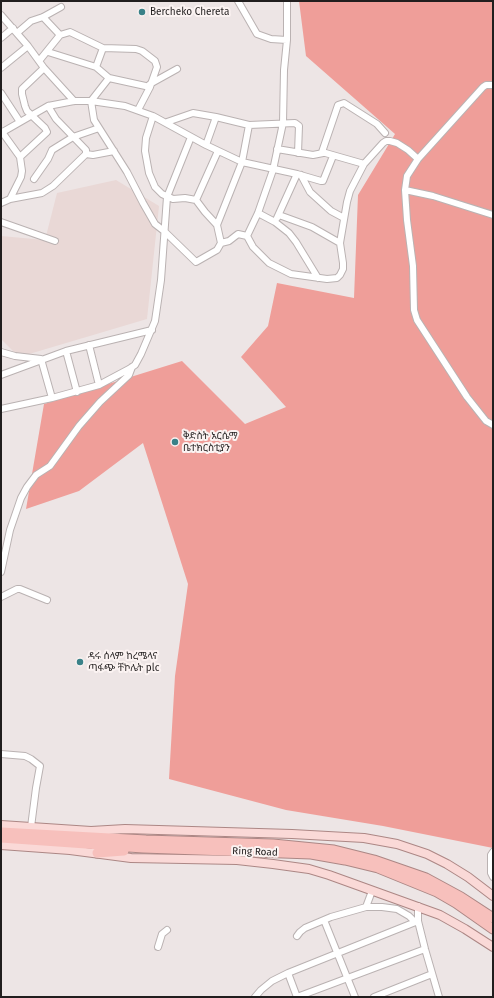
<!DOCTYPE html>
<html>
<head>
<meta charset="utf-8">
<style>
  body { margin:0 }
  #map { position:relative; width:494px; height:998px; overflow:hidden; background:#ede5e5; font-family:"Fira Sans",sans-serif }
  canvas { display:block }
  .frame { position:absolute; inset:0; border:2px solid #211e1e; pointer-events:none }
</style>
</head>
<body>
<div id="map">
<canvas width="494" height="998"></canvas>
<div class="frame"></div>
</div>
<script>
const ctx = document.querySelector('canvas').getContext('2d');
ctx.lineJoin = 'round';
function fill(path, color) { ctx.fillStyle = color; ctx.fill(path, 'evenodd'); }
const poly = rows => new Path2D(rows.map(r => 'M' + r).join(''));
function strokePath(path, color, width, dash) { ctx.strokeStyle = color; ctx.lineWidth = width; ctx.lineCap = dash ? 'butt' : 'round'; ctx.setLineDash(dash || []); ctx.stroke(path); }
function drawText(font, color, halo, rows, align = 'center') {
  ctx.font = font + ' "Fira Sans","Noto Sans Ethiopic",sans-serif'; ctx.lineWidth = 4; ctx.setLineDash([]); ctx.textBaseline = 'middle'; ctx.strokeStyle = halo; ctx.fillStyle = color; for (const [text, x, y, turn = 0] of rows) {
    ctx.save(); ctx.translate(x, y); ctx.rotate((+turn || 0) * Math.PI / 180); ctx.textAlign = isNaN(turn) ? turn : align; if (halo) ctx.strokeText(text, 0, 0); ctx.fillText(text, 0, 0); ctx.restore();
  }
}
const built = poly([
  [116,180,159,206,147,319,19,357,1,339,1,236,45,240,57,193]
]);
const forest = poly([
  [299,1,493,1,493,848,383,826,286,810,169,779,175,676,188,584,143,443,79,491,26,509,44,404,182,361,245,424,286,407,241,357,268,326,277,283,354,298,358,195,395,134,306,56]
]);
const minor = poly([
  [238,1,257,34,271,39,287,40],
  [287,1,287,40,284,70,283,123,273,170,258,213,247,236,253,247,269,263,291,274,327,279,337,278,340,275,343,269,343,263,340,243],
  [1,15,28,46,44,68,74,101],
  [17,33,31,21,43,17,61,7],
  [60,35,70,32,103,48,136,49,142,51,155,61,157,67,150,87,138,110],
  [1,38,13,28],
  [48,52,96,67,109,78,150,87],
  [39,61,60,35,43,17],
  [96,67,103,48],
  [1,68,28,46],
  [109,78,91,101,94,120,127,172,143,203,155,224,164,231,196,262,217,250,221,243,217,225,205,212,196,200,218,151],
  [150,84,177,69],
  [493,85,486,85,483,87,418,159,407,176,405,190,407,220,413,266,414,310,417,320,467,397,486,421,493,425],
  [1,93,20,122],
  [153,116,146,138,145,151,149,173,155,187,162,194,173,199,185,198,196,200],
  [167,122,193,113,216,117,249,125,295,123,299,126,298,153],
  [1,133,48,106,74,101,91,101,125,106,153,116,206,145,242,162,297,174,321,181,323,181,333,156],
  [206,145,216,117],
  [277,149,313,155,323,153],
  [86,154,93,155,114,151],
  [20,157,47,132,45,128,27,111,25,106,22,94,22,89,44,68],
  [364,164,322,152,338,105,344,103,377,124,385,133],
  [301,175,310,192,331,211,344,218],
  [34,179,48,159,52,150,73,137,99,128],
  [405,190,433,196,493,215],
  [10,199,42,193,53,186,86,154,86,150,56,119,48,106],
  [1,203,10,199,21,177,22,171,20,157,2,132],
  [258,213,275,222,289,233,296,242,318,278],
  [279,215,312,227,340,243,347,202,350,191,364,164,383,143,386,141,390,141,397,143,408,150,418,159],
  [277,218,297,174],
  [1,222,55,241],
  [217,225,242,162,249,125],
  [221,243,229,241,238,234,247,236],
  [89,345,99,385],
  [66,351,77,392],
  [1,352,15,356,41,359,52,398],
  [1,375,66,351,152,330],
  [1,409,52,398,99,385,129,369,135,365,141,354,155,321,161,280,167,197,191,137],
  [1,572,10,530,21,498,27,487,36,475,50,466,79,426,100,402,129,375,132,367],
  [1,597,17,589,20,589,47,600],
  [1,754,25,756,31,759,40,766,36,788,31,827],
  [493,852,491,855,491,873,493,877],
  [418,906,418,921,425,949,439,997],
  [366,907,382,907,397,909,409,916,415,922],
  [324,920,355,997],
  [297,936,300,932,305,928,331,917,366,907,372,891],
  [158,947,162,934,167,930],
  [288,973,297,997],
  [255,997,261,990,272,981,288,973,418,921],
  [297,997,425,949],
  [374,997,432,974]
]);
const major = poly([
  [1,825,91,831,125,829,292,834,364,838,397,844,427,854,447,864,468,877,493,896],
  [1,845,70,850,131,858,237,860,273,864,309,869,329,875,440,915,465,929,493,947]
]);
const highway = poly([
  [1,832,146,840,273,844,334,850,374,860,426,878,461,897,493,918],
  [1,838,143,848,311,854,345,860,378,868,437,892,456,903,493,929],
  [97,853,124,851]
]);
const markers = [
  [142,12,4,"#398188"],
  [175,442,4,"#398188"],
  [80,662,4,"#398188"]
];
const poiNames = [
  ["Bercheko Chereta",150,12],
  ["ቅድስት አርሴማ",183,436],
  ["ቤተክርስቲያን",183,448],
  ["ዳሩ ሰላም ከረሜላና",88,656],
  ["ጣፋጭ ቸኮሌት plc",88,668]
];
const streetNames = [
  ["Ring Road",255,852,2]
];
fill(built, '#e9d8d6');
fill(forest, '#ef9e99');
strokePath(minor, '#bab2b2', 8);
strokePath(major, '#ac8785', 10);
strokePath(highway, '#ac8785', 11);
strokePath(minor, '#fff', 6);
strokePath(major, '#fad9d7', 8);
strokePath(highway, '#f7c0bc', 9);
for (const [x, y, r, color] of markers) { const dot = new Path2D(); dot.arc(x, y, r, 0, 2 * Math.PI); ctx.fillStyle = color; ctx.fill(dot); strokePath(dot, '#fbf3f2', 1.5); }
drawText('10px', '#211e1e', '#fbf3f2', poiNames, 'left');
drawText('10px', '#211e1e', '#fbf3f2', streetNames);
</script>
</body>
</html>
